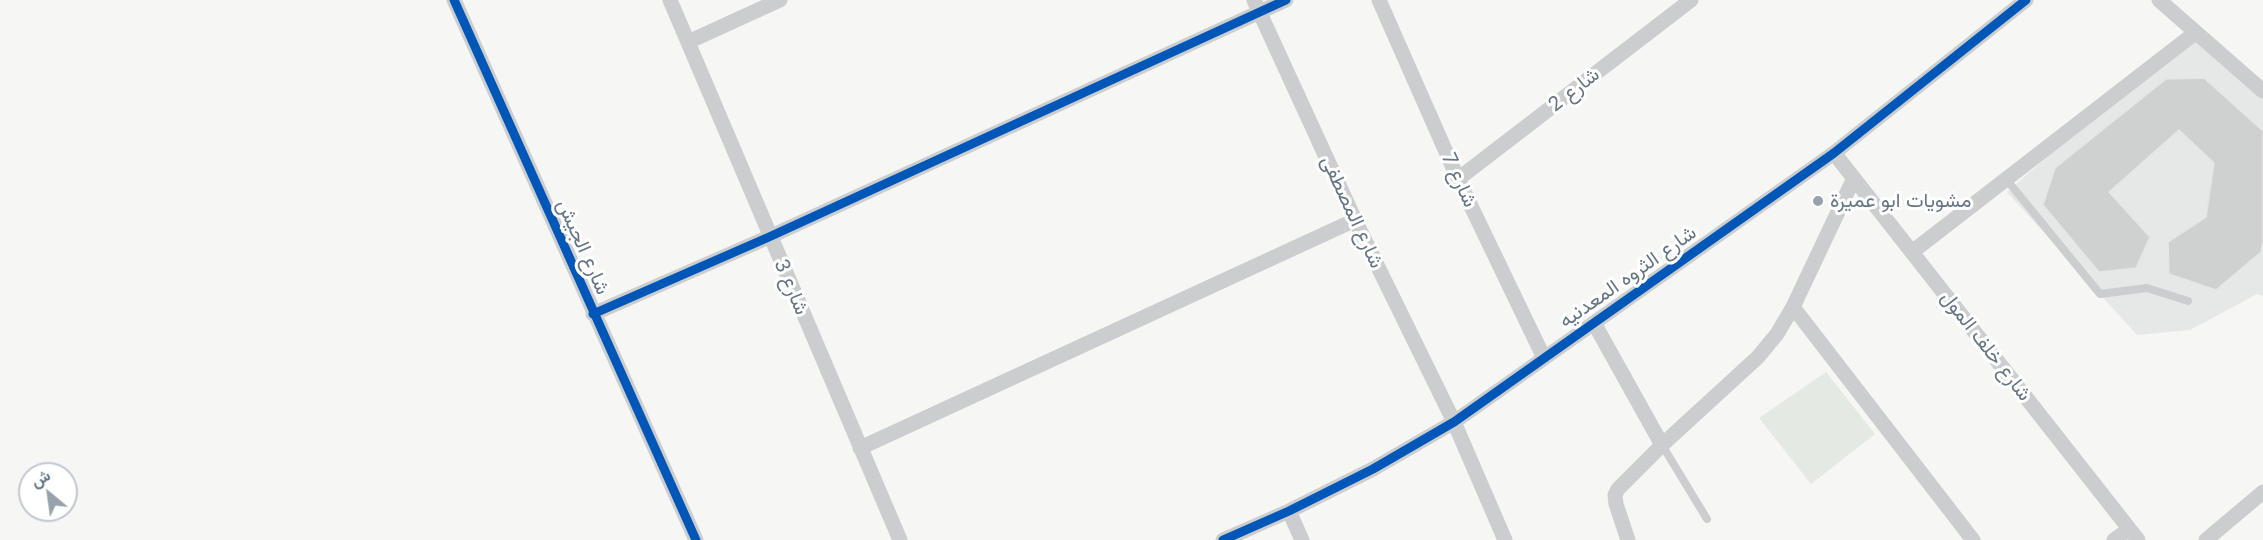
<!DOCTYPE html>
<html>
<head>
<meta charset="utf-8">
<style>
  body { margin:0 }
  #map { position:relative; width:2263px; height:540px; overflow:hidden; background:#f6f6f4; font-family:Inter,Vazirmatn,sans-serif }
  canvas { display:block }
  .north { position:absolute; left:18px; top:462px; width:60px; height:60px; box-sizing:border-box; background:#fff; border:2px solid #c1c8ce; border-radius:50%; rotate:331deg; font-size:16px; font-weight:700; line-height:24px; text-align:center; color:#657585 }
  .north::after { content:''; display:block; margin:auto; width:21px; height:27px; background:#98a2ac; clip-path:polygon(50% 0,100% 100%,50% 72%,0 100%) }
</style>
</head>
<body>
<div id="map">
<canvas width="2263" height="540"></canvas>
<div class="north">ش</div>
</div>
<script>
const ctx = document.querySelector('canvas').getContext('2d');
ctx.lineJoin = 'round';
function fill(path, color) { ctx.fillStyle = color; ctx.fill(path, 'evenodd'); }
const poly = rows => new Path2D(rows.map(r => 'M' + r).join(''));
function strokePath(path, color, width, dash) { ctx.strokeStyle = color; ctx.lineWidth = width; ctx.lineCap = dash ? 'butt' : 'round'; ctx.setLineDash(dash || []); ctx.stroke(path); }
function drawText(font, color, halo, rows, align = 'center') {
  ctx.font = font + ' Inter,Vazirmatn,sans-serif'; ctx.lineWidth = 6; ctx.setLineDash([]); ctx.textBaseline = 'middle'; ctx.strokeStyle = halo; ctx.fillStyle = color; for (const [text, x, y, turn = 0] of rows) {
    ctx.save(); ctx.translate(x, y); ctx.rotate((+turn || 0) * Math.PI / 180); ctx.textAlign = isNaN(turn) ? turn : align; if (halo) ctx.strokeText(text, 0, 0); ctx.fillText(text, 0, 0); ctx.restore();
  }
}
const built = poly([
  [2190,31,2263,98,2263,296,2257,294,2190,330,2137,335,2007,192]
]);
const green = poly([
  [1826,372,1875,434,1811,484,1759,418]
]);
const building = poly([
  [2204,78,2263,131,2263,241,2261,252,2216,290,2169,274,2168,242,2206,217,2214,163,2179,130,2109,192,2150,237,2136,268,2099,272,2043,205,2055,168,2166,79,2204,78]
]);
const service = poly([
  [2006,179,2100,294,2147,288,2188,301],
  [1662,445,1707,519]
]);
const minor = poly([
  [454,0,696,540],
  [670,0,900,540],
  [1254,0,1355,220,1454,422,1505,540],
  [1379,0,1458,179,1544,358],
  [2159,0,2263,91],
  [688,42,780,0],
  [1834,153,2138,540],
  [1458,179,1691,0],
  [1912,252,2195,33],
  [1793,307,1973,540],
  [593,314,769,237,1286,0],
  [1594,323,1662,445],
  [860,448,1355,220],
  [1289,511,1302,540],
  [1223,540,1289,511,1373,469,1454,422,1834,153,2026,0],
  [1628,540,1616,504,1615,495,1618,489,1662,445,1758,357,1777,334,1793,307,1854,178],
  [2114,540,2129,529],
  [2206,540,2263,492]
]);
const cycleway = poly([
  [454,0,696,540],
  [593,314,769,237,1286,0],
  [1223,540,1289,511,1373,469,1454,422,1834,153,2026,0]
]);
const markers = [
  [1818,201,6,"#98a2ac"]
];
const streetNames = [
  ["شارع 2",1574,90,-38],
  ["شارع 7",1459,180,65],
  ["شارع المصطفى",1352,212,65],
  ["شارع الجيش",583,247,66],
  ["شارع الثروه المعدنيه",1628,277,-35],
  ["شارع 3",791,287,67],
  ["شارع خلف المول",1986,346,52]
];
const poiNames = [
  ["مشويات ابو عميرة",1830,201]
];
fill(built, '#e6e7e7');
fill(green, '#e5e9e3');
fill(building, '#cfd0d0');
strokePath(building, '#e5e5e4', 1.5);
strokePath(service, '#cccdce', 8);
strokePath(minor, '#cccdce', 15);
strokePath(cycleway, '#0057b8', 9);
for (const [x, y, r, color] of markers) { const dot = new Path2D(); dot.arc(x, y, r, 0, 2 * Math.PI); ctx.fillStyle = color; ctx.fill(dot); strokePath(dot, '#fff', 2); }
drawText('20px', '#657585', '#fff', streetNames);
drawText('20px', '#657585', '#fff', poiNames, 'left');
</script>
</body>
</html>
